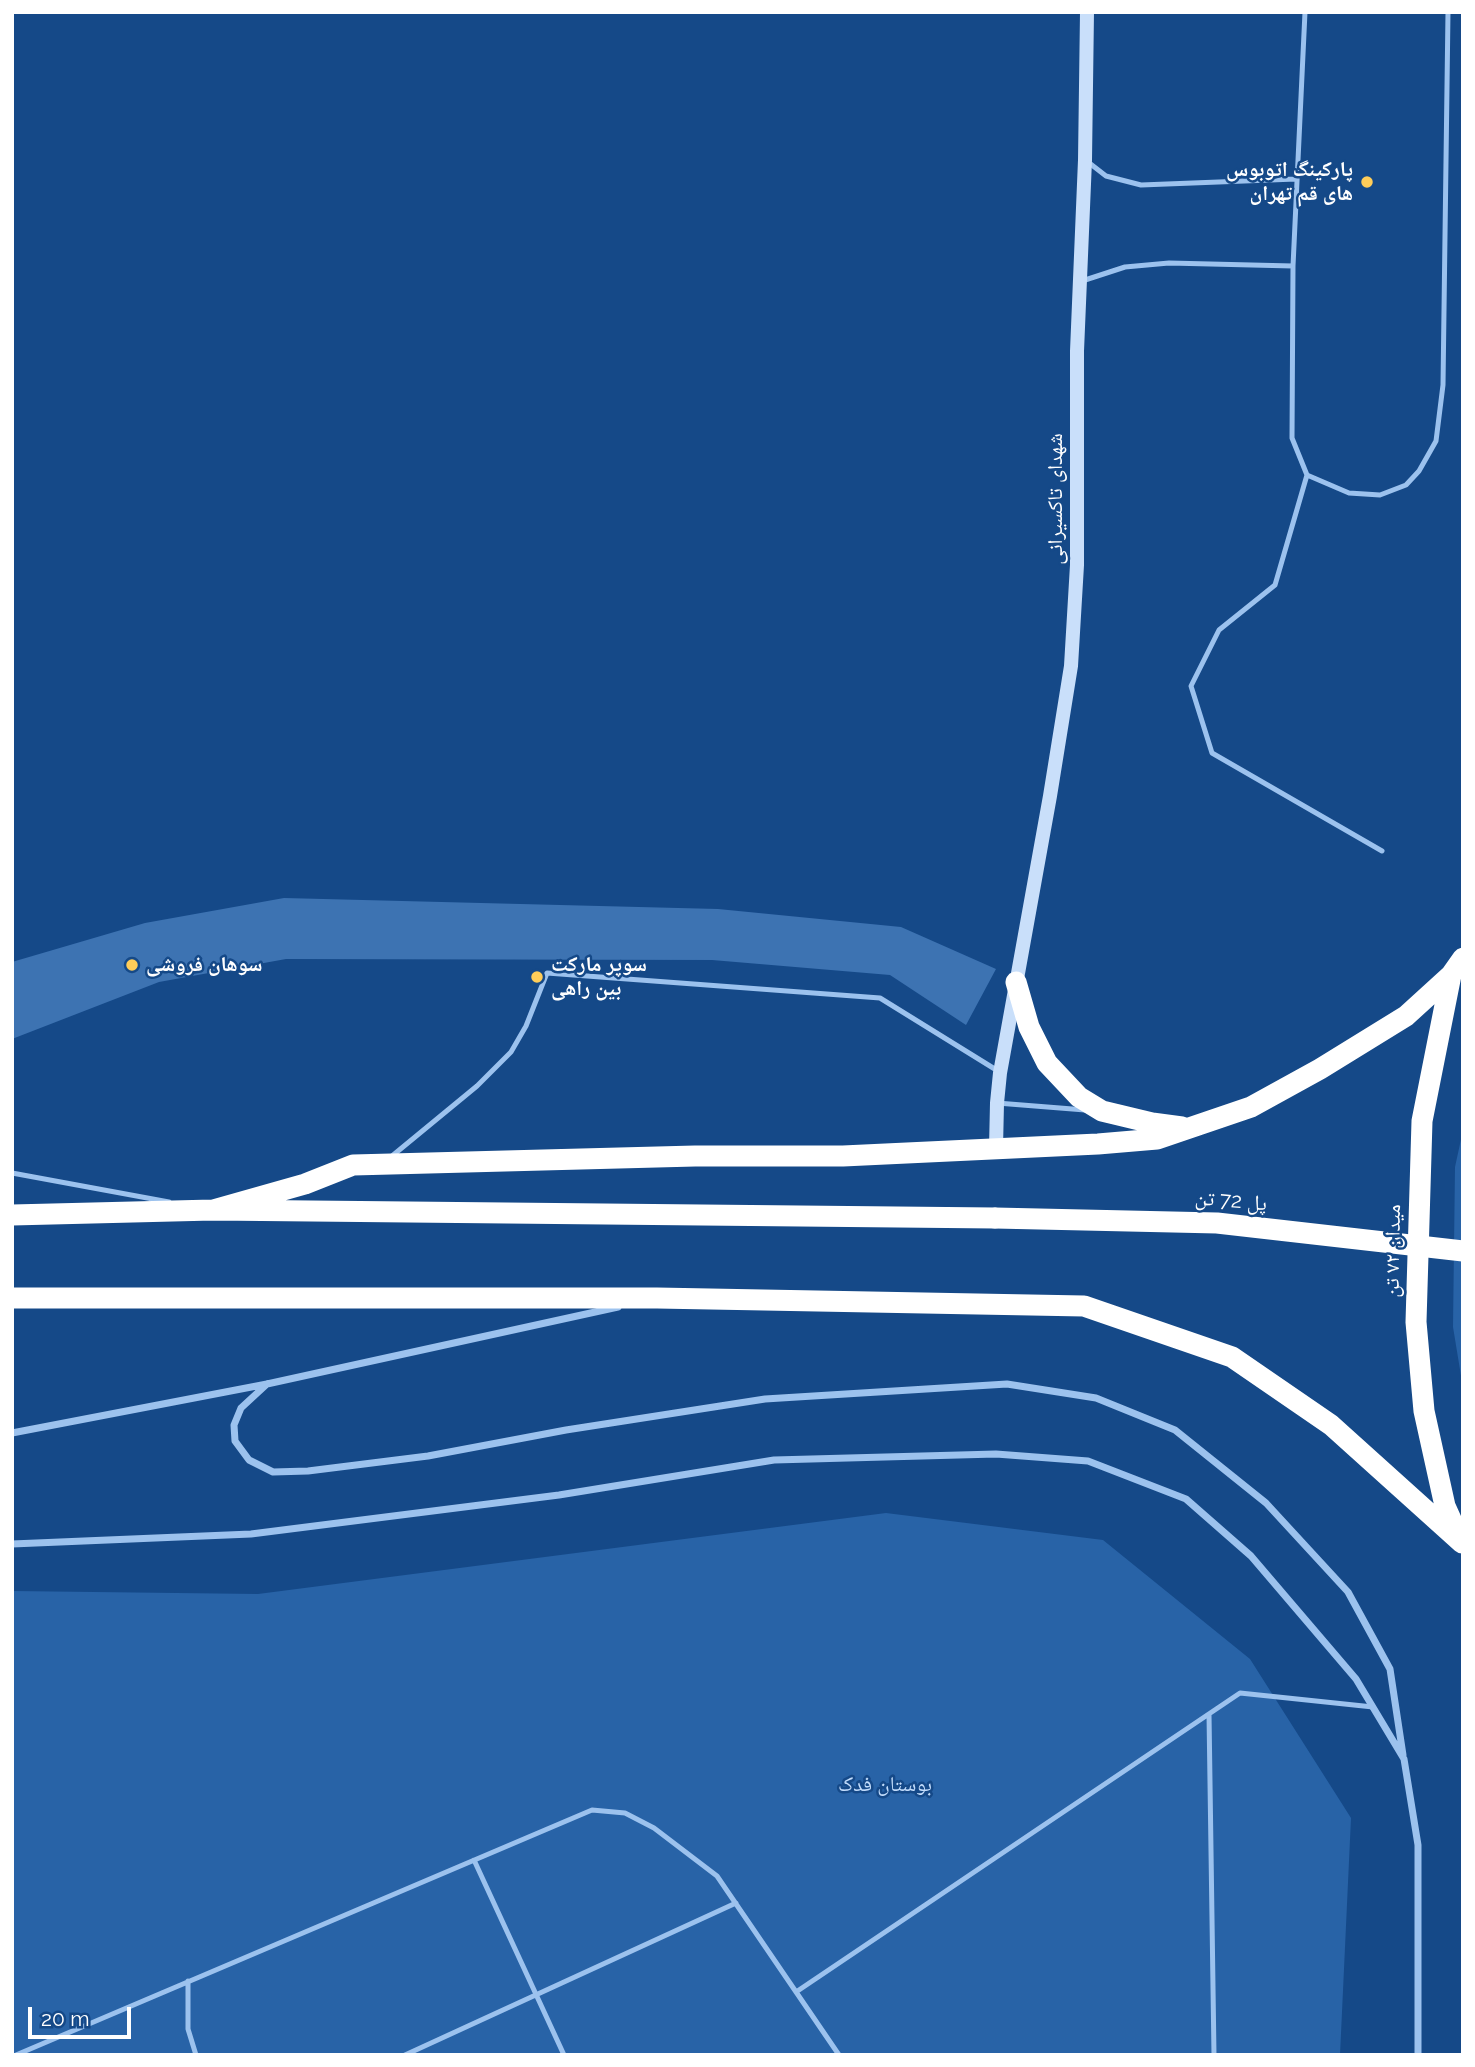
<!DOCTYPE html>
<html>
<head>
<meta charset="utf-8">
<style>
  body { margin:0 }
  #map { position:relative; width:1475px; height:2067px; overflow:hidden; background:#154988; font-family:Raleway,sans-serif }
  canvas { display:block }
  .frame { position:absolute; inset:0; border:14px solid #fff; pointer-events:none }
  .scale { position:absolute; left:28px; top:2007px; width:103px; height:32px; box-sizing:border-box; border:4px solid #fff; border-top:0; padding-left:9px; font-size:21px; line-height:24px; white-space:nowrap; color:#fff; -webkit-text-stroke:5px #154988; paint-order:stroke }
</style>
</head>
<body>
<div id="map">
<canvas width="1475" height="2067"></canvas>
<div class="frame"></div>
<div class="scale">20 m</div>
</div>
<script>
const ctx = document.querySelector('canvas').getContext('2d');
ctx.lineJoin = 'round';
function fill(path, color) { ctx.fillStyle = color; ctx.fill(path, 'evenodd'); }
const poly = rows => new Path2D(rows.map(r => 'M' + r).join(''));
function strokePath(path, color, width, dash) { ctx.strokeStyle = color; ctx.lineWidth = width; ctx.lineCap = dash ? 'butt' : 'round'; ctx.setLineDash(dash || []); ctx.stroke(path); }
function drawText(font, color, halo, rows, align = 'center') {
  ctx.font = font + ' Raleway,"Noto Naskh Arabic",sans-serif'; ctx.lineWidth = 5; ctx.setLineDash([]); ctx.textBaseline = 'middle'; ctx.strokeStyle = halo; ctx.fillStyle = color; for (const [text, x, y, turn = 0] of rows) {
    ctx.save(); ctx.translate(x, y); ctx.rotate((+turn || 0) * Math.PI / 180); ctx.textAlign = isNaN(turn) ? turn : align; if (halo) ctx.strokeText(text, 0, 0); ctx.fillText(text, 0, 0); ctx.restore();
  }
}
const green = poly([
  [1463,1130,1463,1388,1453,1327,1455,1167],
  [886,1513,1103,1540,1250,1659,1351,1818,1340,2055,12,2055,12,1591,258,1594]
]);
const building = poly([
  [284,898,718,909,901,927,996,969,966,1025,890,975,712,960,286,959,159,982,12,1039,12,962,145,923]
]);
const lane = poly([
  [1305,12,1293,266,1292,438,1307,475,1349,493,1380,495,1406,485,1419,471,1436,441,1443,385,1448,12],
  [1088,162,1106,176,1141,185,1296,179],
  [1082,281,1125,267,1169,263,1293,266],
  [1307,475,1275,585,1219,630,1191,686,1212,753,1382,851],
  [997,1103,1085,1110],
  [392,1156,477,1086,511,1052,526,1026,547,973,880,998,998,1071],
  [12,1173,169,1202],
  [1209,1714,1214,2055],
  [474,1860,564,2055],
  [188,1981,188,2029,196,2055],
  [796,1992,1240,1693,1373,1707],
  [16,2055,592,1810,625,1813,654,1828,717,1876,839,2055],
  [405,2055,736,1903]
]);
const street = poly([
  [267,1384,241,1408,234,1425,235,1441,249,1460,273,1472,308,1471,428,1456,566,1430,765,1399,1007,1384,1096,1398,1175,1430,1266,1503,1348,1592,1390,1669,1403,1755],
  [12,1433,267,1384,618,1307],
  [12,1544,251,1534,559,1495,774,1460,996,1454,1088,1461,1186,1499,1251,1556,1356,1679,1404,1759,1418,1845,1418,2055]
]);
const secondary = poly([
  [996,1148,997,1103,1000,1073,1050,796,1071,666,1077,565,1077,351,1085,160,1087,12]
]);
const highway = poly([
  [1016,982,1029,1027,1047,1063,1079,1097,1102,1111,1152,1123,1182,1127],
  [213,1210,305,1184,353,1165,695,1156,843,1156,1098,1144,1157,1139,1251,1107,1320,1069,1406,1016,1451,975],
  [12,1215,213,1210,995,1218],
  [12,1298,657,1298,1084,1306,1232,1357,1331,1425,1462,1543],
  [1458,1535,1445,1506,1424,1411,1416,1322,1422,1121,1451,975,1463,958]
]);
const highwayBridge = poly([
  [995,1218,1217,1223,1463,1251]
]);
const markers = [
  [1367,182,7,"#ffcd59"],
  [132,965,7,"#ffcd59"],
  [537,977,7,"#ffcd59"]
];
const poiNames = [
  ["پارکینگ اتوبوس",1353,170,"right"],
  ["های قم تهران",1353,194,"right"],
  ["سوهان فروشی",146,965],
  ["سوپر مارکت",551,965],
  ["بین راهی",551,989]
];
const streetNames = [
  ["شهدای تاکسیرانی",1056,499,-90],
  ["پل 72 تن",1231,1201,5],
  ["میدان ۷۲ تن",1393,1251,-89]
];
const parkNames = [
  ["بوستان فدک",885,1785]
];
fill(green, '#2863a7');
fill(building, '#3d73b2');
strokePath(lane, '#9cc2ee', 5);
strokePath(street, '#9cc2ee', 7);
strokePath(secondary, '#c9dffa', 14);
strokePath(highway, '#fff', 21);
strokePath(highwayBridge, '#fff', 21);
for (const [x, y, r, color] of markers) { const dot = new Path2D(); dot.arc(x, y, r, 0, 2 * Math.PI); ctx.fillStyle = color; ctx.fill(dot); strokePath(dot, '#154988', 2.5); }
drawText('bold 21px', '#fff', '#154988', poiNames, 'left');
drawText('21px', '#fff', '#154988', streetNames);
drawText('21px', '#c2dcfb', '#154988', parkNames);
</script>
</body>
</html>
